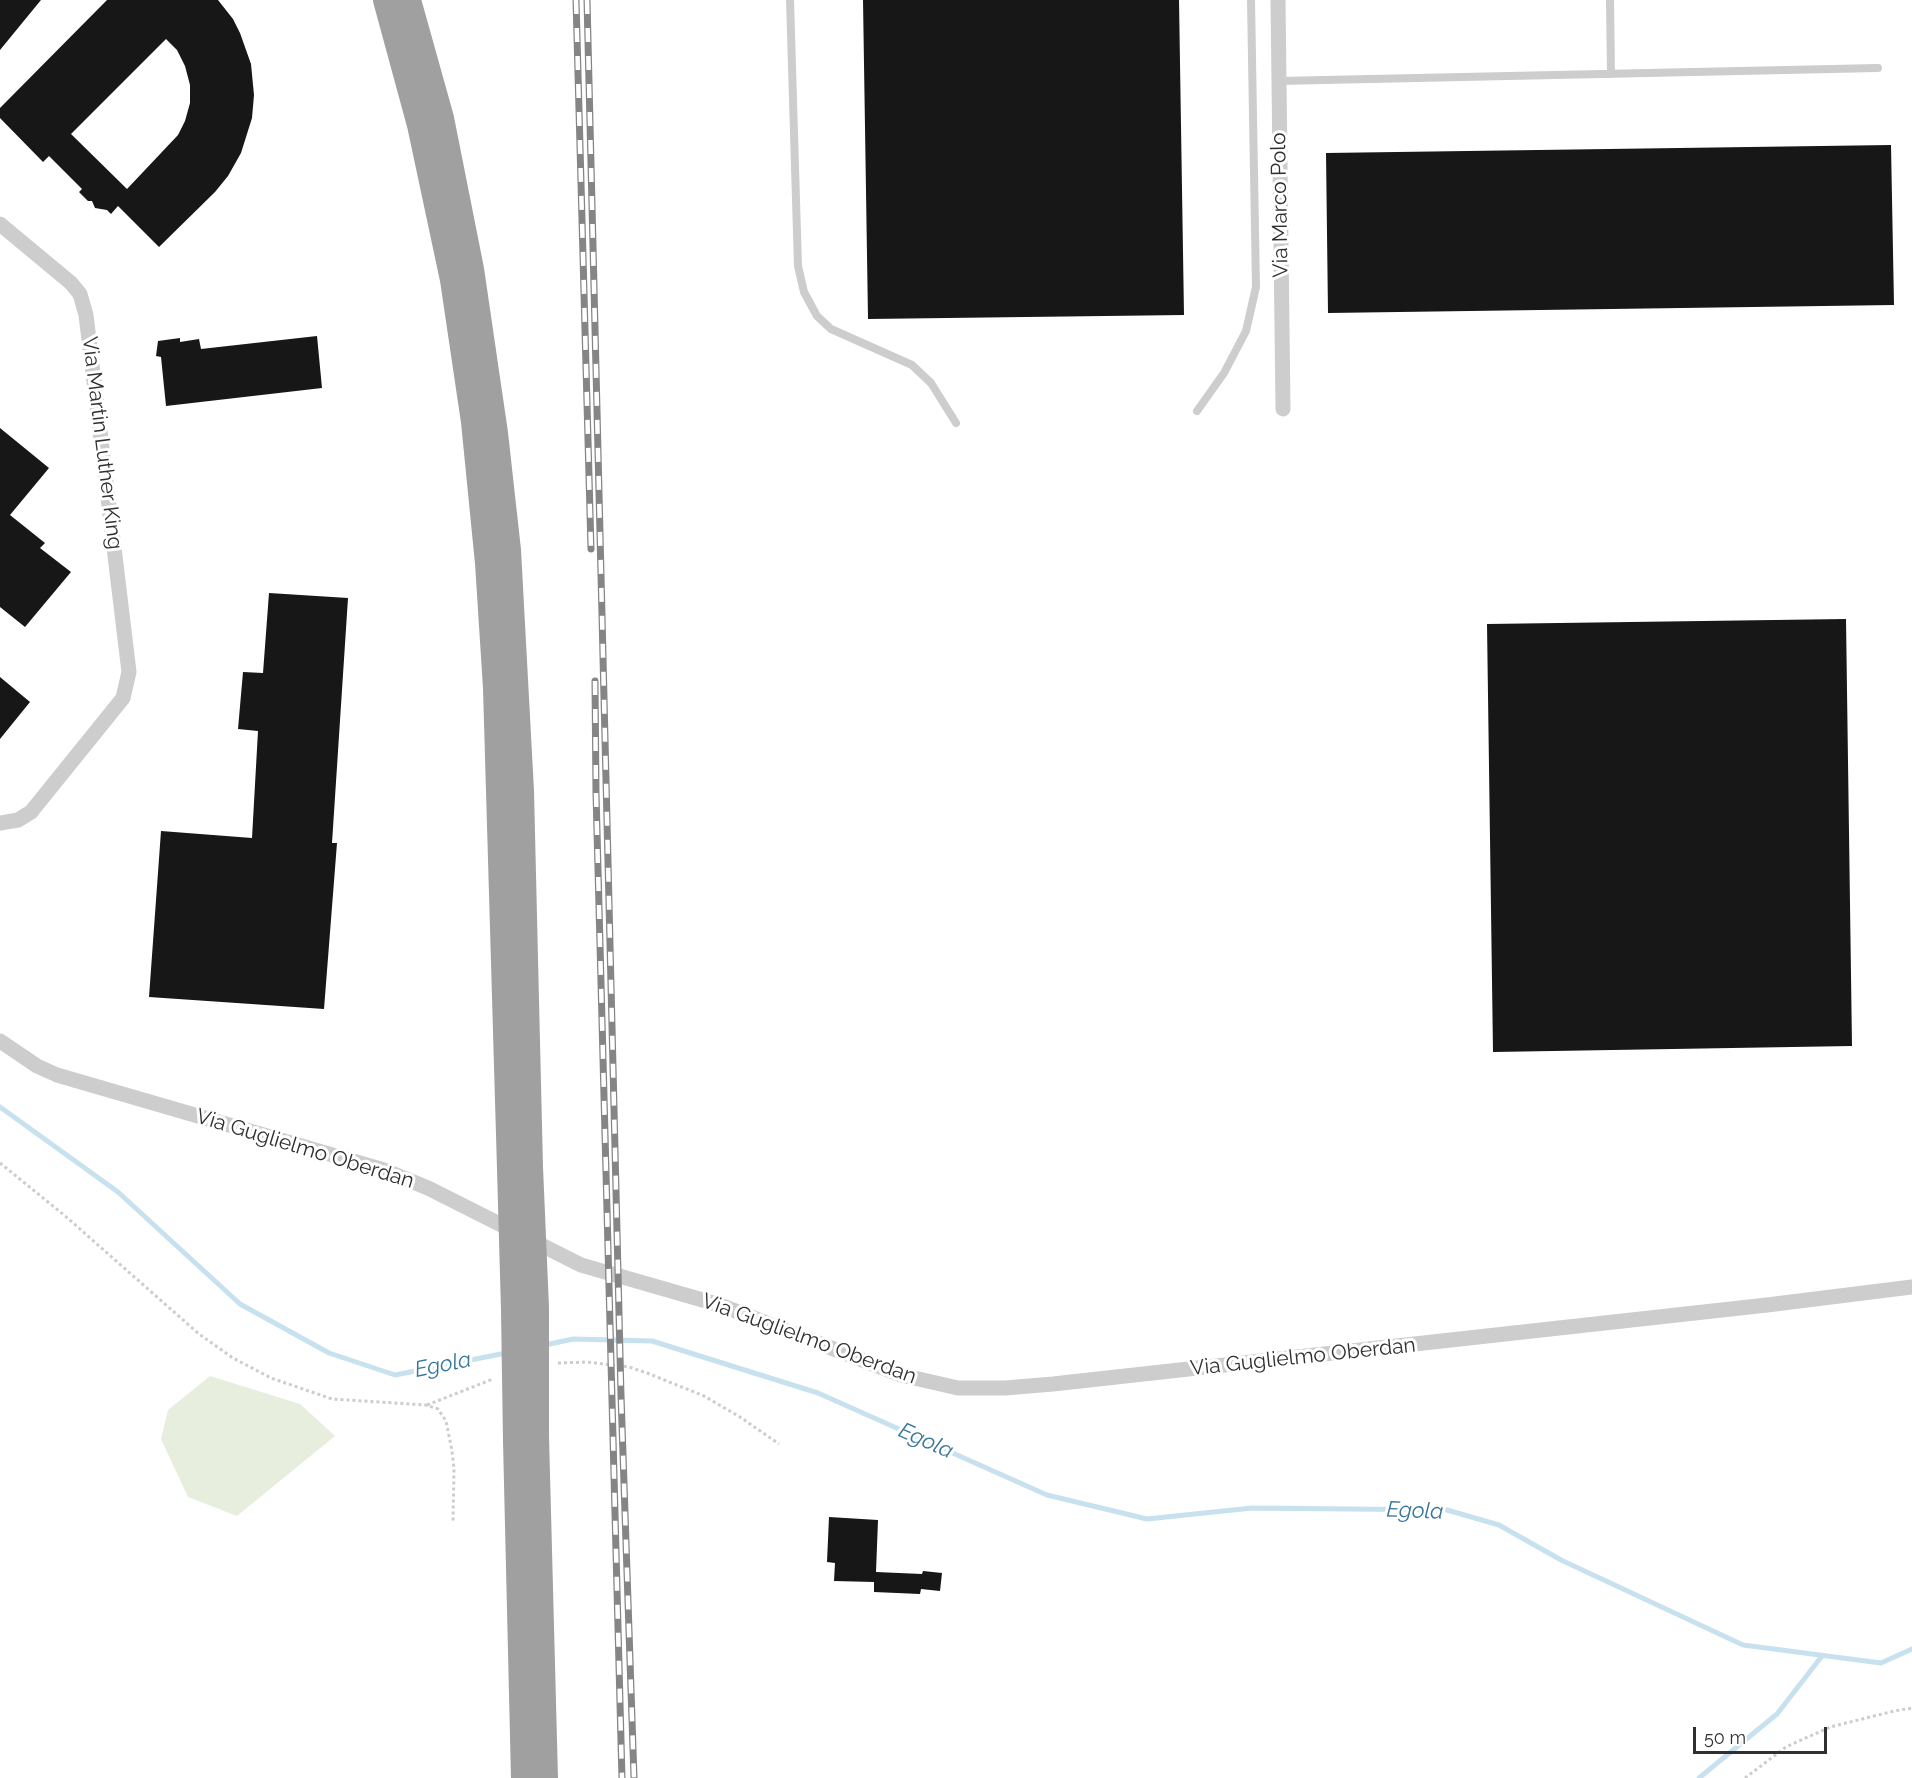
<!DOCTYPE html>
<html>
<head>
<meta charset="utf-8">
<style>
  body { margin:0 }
  #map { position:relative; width:1912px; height:1778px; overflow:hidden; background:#fff; font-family:Raleway,sans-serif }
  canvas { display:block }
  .scale { position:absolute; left:1693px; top:1727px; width:134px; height:27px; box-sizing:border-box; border:3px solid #303030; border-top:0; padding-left:8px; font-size:18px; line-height:21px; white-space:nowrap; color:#303030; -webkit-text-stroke:4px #fff; paint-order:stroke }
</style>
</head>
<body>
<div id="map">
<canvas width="1912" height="1778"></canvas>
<div class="scale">50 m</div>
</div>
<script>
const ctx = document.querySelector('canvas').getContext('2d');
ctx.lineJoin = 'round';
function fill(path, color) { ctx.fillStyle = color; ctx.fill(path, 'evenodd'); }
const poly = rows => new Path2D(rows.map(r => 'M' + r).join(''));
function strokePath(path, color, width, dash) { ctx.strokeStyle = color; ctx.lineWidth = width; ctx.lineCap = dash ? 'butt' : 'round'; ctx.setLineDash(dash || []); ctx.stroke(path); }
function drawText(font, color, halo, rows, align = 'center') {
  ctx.font = font + ' Raleway,sans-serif'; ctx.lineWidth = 6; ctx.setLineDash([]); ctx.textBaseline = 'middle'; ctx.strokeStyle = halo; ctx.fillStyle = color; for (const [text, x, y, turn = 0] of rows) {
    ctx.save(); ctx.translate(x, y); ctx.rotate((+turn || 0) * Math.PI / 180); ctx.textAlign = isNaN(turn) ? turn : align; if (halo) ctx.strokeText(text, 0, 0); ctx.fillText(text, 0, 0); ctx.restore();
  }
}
const green = poly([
  [210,1376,300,1404,335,1436,237,1516,188,1497,161,1439,168,1410]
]);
const stream = poly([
  [0,1107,118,1192,240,1304,329,1353,395,1375,506,1353],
  [545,1345,573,1339,652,1341,818,1393,1047,1495,1147,1519,1252,1508,1447,1510,1499,1525,1561,1560,1743,1645,1881,1663,1912,1649],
  [1699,1778,1777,1714,1822,1656]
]);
const building = poly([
  [0,0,41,0,0,50],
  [107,0,218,0,233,19,240,33,251,64,254,95,252,118,241,153,228,176,215,192,159,247,118,206,111,214,107,210,95,208,92,201,88,201,79,192,82,189,49,156,43,162,0,118,0,108],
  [166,39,177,50,185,66,190,85,190,103,185,121,178,135,127,189,71,134],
  [863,0,1179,0,1184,315,868,319],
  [1891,145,1894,305,1328,313,1326,153],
  [317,336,322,388,166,406,161,357,156,356,158,341,180,338,180,342,199,339,201,349],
  [0,428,49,468,10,515,45,543,40,548,71,572,25,627,0,607],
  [269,593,348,598,332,843,337,843,324,1009,149,997,161,831,252,838,258,731,238,729,243,672,263,673],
  [1846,619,1852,1046,1493,1052,1487,624],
  [0,677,30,702,0,739],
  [829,1517,878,1520,876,1572,922,1574,923,1571,942,1573,940,1591,921,1589,920,1594,874,1592,874,1582,834,1581,835,1563,827,1562]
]);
const path = poly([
  [0,1163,64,1215,199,1334,233,1358,271,1378,332,1399,426,1405,438,1409,446,1421,452,1451,454,1469,453,1521],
  [558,1363,587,1362,629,1367,647,1373,704,1396,740,1417,779,1444],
  [427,1405,493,1379],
  [1745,1778,1786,1747,1830,1727,1894,1711,1912,1708]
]);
const service = poly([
  [790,0,798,266,804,292,817,316,831,329,912,365,931,383,956,423],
  [1610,0,1611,74],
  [1278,81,1878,68],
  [1197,411,1224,373,1246,331,1256,287,1251,0]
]);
const minor = poly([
  [1278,0,1283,409],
  [0,224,71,283,80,294,86,315,129,672,123,698,31,812,18,820,0,823],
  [0,1041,37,1066,57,1075,384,1170,428,1188,581,1265,720,1305,901,1375,958,1388,1005,1388,1053,1384,1767,1305,1912,1287]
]);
const trunk = poly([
  [385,0,419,125,452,280,473,422,487,563,495,688,509,1169],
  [409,0,442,118,472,269,496,433,509,550,522,791,531,1167],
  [537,1436,546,1778],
  [515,1441,523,1778]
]);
const rail = poly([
  [576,0,591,549],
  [587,0,621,1395,634,1778],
  [595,681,596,793,622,1778]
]);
const trunkBridge = poly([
  [531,1167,537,1308,537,1436],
  [509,1169,513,1310,515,1441]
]);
const streetNames = [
  ["Via Marco Polo",1280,205,-91],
  ["Via Martin Luther King",102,443,83],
  ["Via Guglielmo Oberdan",305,1149,17],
  ["Via Guglielmo Oberdan",809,1339,20],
  ["Via Guglielmo Oberdan",1303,1357,-6]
];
const waterNames = [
  ["Egola",443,1365,-11],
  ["Egola",926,1441,24],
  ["Egola",1415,1511,2]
];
fill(green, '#e7eedd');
strokePath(stream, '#c8e1ef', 5);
fill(building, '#171717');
strokePath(path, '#cdcdcd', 3, [3, 3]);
strokePath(service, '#cdcdcd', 8);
strokePath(minor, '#cdcdcd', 15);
strokePath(trunk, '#a0a0a0', 24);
strokePath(rail, '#858585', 7);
strokePath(rail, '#fff', 4.5, [14]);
strokePath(trunkBridge, '#a0a0a0', 24);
drawText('21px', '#303030', '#fff', streetNames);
drawText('italic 22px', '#377699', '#fff', waterNames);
</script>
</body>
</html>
